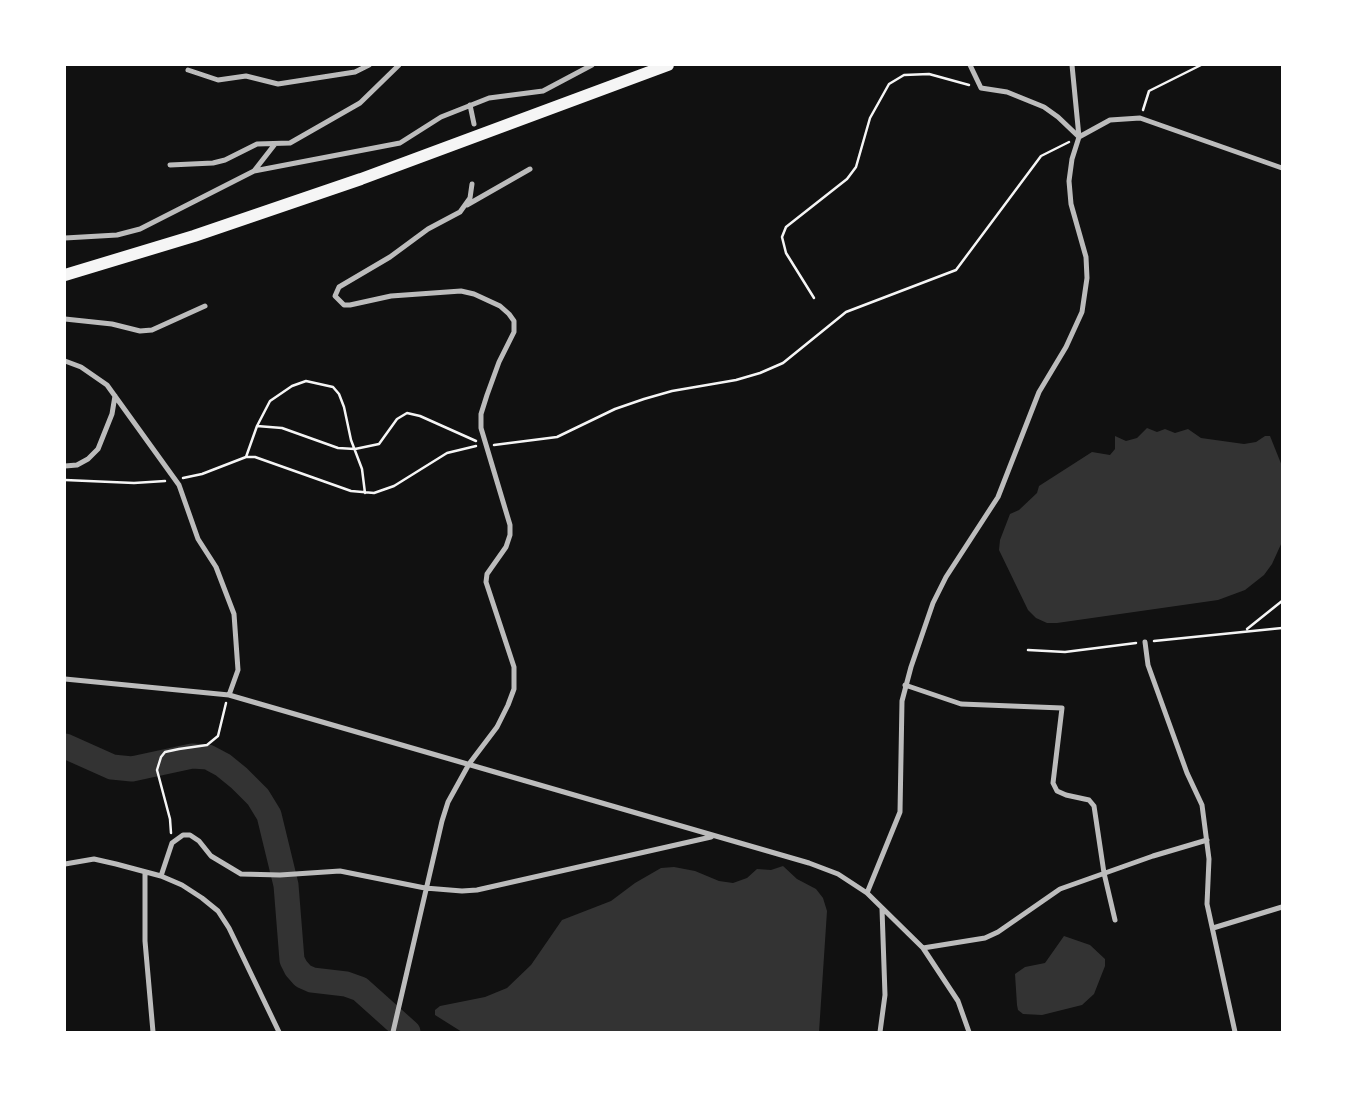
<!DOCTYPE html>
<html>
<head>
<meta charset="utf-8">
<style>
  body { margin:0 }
  #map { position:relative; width:1347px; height:1097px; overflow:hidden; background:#111; font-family:"Source Sans 3",sans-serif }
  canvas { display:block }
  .frame { position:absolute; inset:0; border:66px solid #fff; pointer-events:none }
</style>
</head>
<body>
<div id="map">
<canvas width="1347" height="1097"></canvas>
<div class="frame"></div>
</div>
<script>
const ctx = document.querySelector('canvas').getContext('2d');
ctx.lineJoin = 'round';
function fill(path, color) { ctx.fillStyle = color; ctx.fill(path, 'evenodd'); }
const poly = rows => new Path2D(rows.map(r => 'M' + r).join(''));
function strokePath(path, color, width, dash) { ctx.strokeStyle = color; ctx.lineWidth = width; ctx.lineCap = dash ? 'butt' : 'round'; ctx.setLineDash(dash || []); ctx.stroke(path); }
const water = poly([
  [1147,428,1157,432,1165,429,1175,433,1188,429,1201,438,1244,444,1256,442,1265,436,1270,436,1282,466,1282,542,1272,564,1264,575,1245,590,1218,600,1057,623,1047,623,1036,618,1028,610,999,550,1000,540,1010,514,1019,510,1037,493,1039,486,1092,452,1110,455,1115,449,1115,436,1126,441,1137,438],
  [783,866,797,879,816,889,823,898,827,911,819,1032,462,1032,435,1015,435,1010,440,1006,485,997,507,988,531,965,562,920,611,901,635,883,661,868,674,867,695,871,719,881,733,883,747,878,757,869,771,870],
  [1064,936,1090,945,1105,959,1105,966,1094,994,1082,1005,1042,1015,1023,1014,1018,1010,1017,1005,1015,974,1025,967,1045,963]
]);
const river = poly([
  [65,746,112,767,132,769,192,756,208,757,223,765,239,778,258,797,269,815,286,885,292,960,296,968,303,976,312,980,346,984,360,989,408,1032]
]);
const path = poly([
  [1143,110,1149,91,1201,65],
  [814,298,786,253,782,237,786,227,847,179,856,167,870,118,889,84,904,75,929,74,969,85],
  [257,426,282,428,338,448,355,449,379,444,397,419,407,413,420,416,476,441],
  [494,445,557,437,615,409,644,399,672,391,736,380,760,373,783,363,846,312,956,270,1041,156,1069,142],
  [246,457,257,426,270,401,292,386,306,381,333,387,339,394,344,407,351,440,362,469,365,493],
  [183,478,202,474,246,457,255,457,351,491,374,493,394,486,447,453,476,446],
  [65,480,134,483,165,481],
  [1247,629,1282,601],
  [1154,641,1282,628],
  [1028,650,1065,652,1136,643],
  [171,833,170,819,157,770,161,757,165,752,179,749,207,745,218,736,226,703]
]);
const minor = poly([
  [970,65,981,88,1007,92,1044,107,1058,117,1079,137],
  [188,70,218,80,246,76,278,84,355,72,369,65],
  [470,105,474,124],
  [1079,137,1110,120,1140,118,1282,168],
  [170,165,213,163,225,160,257,144,290,143,360,103,399,65],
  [254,171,275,144],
  [467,205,530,169],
  [65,238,117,235,140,229,254,171,400,143,441,117,489,98,543,91,592,65],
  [65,319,112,324,140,331,152,330,205,306],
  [65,361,81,367,107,385,179,485,198,539,216,567,234,614,238,670,229,695],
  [65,466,77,465,88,459,98,449,112,414,115,396],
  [1145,642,1148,665,1187,773,1202,805,1209,859,1207,904,1235,1032],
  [65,679,229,695,809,863,838,874,867,893,923,948,958,1001,969,1032],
  [905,685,961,704,1062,708,1053,783,1057,791,1066,795,1089,800,1094,806,1104,873,1115,920],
  [65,864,94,859,116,864,161,876,182,885,202,898,218,911,229,928,279,1032],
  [145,872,145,941,153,1032],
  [161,876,172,843,183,835,190,835,199,841,211,856,241,874,280,875,340,871,425,888,462,891,477,890,711,837],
  [867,893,900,812,902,701,911,667,933,603,946,577,998,497,1039,392,1066,347,1082,312,1087,278,1086,257,1071,204,1069,181,1072,159,1079,137,1072,65],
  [1213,928,1282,907],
  [923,948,985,938,998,932,1060,889,1153,856,1207,840],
  [393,1032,442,821,448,802,469,764,497,727,508,705,514,689,514,667,486,582,487,574,506,547,510,535,510,525,481,428,481,414,487,395,499,362,514,332,514,321,509,314,500,306,474,294,461,291,391,296,350,305,344,305,335,296,339,287,390,257,428,229,460,212,470,198,472,184],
  [880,1032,885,995,882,909]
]);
const motorway = poly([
  [65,275,194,236,361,179,668,65]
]);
fill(water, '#333');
strokePath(river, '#333', 25);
strokePath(path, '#f5f5f5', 2.5);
strokePath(minor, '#bcbcbc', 5);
strokePath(motorway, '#f5f5f5', 12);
</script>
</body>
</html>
